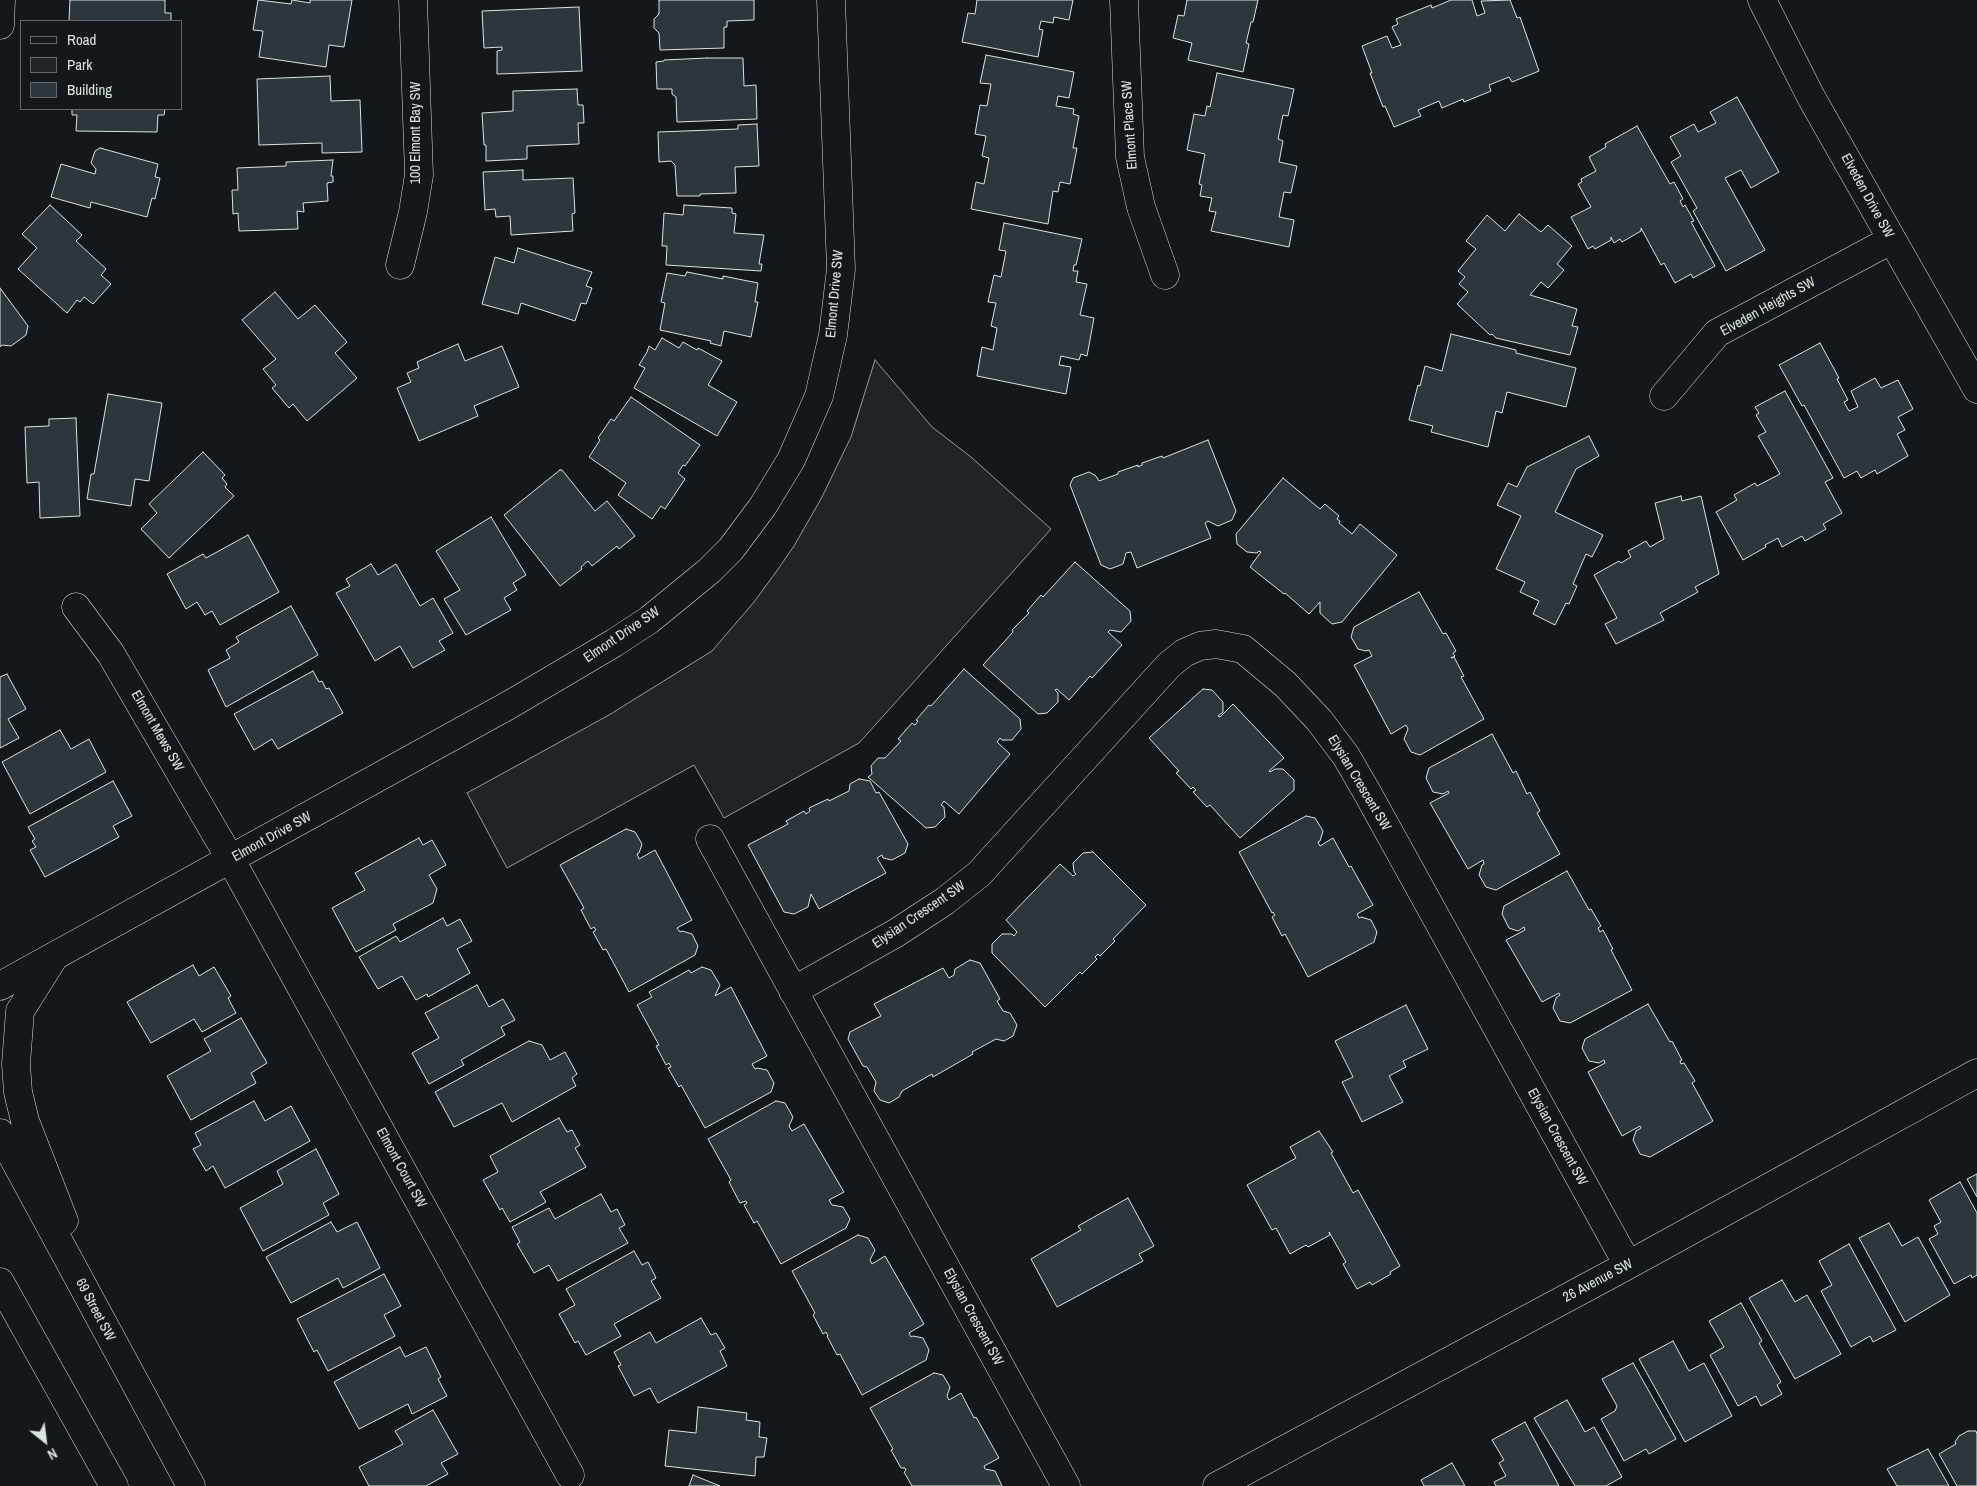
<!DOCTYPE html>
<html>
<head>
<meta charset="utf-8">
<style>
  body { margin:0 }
  #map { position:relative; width:1977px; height:1486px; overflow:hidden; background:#14181c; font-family:"Archivo Narrow",sans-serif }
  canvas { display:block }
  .legend { position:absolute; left:20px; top:20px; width:162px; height:90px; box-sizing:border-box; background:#14181c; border:1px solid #626a69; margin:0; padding:6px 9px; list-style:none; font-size:15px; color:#d8e6dc }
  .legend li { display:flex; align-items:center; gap:10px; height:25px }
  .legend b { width:25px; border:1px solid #626a69 }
  .north { position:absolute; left:20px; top:1416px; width:50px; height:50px; -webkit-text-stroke:4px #14181c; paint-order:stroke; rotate:151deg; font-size:14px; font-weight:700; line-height:20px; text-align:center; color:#d8e6dc }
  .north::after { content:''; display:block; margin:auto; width:18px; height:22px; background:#d8e6dc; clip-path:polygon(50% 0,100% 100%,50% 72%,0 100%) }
</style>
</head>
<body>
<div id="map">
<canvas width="1977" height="1486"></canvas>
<ul class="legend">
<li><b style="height:6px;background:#14181c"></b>Road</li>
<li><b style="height:14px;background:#202428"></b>Park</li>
<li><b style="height:14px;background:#2c363c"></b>Building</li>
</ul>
<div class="north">N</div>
</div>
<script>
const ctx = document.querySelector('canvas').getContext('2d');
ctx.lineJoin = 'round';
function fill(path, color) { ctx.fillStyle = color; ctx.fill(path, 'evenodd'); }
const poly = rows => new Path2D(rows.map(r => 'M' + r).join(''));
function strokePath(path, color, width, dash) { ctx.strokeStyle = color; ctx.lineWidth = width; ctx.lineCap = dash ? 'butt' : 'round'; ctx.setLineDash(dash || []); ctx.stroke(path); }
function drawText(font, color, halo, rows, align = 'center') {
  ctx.font = font + ' "Archivo Narrow",sans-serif'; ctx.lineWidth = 4; ctx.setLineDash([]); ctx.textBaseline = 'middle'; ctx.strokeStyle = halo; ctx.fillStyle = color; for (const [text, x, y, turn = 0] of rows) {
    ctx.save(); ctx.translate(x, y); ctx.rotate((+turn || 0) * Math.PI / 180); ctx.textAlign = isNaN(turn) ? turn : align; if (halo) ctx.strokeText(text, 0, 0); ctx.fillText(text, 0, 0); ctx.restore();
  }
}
const green = poly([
  [875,360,932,427,971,457,1051,529,859,743,724,818,694,765,507,868,467,793,609,715,712,651,754,602,776,572,794,546,822,497,851,437,875,360]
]);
const building = poly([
  [70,0,165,0,165,13,171,13,171,21,69,21,70,0],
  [258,0,291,4,292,0,310,3,310,0,352,0,344,47,329,45,326,67,259,57,263,31,253,30,258,0],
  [659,0,754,0,754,20,727,21,727,27,724,27,724,48,660,50,659,33,654,28,654,19,659,14,659,0],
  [977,0,1073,0,1069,20,1054,17,1053,23,1041,21,1039,29,1043,30,1038,57,962,42,968,13,975,14,977,0],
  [1187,0,1258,0,1253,22,1251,22,1246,43,1249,44,1243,72,1188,60,1192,43,1173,38,1178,15,1184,16,1187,0],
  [1451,0,1472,0,1477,16,1485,13,1481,1,1510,0,1517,18,1520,17,1539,71,1512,82,1509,77,1489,85,1491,91,1464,102,1463,99,1442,108,1439,101,1418,110,1421,116,1394,127,1385,106,1383,107,1370,73,1372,73,1362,46,1387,36,1392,48,1401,45,1392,27,1398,24,1396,19,1431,5,1432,8,1451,0],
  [579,7,582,71,497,74,497,51,502,50,502,47,484,48,482,11,579,7],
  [986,55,1074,72,1069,98,1058,96,1056,106,1074,109,1073,114,1079,116,1073,148,1077,148,1070,184,1060,182,1058,192,1053,191,1048,224,971,209,976,182,984,184,989,158,982,156,986,136,975,134,980,105,987,106,991,84,980,83,986,55],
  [707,58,743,58,744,86,756,85,757,119,677,122,676,97,672,94,672,89,657,89,656,62,664,61,664,60,707,58],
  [1217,73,1294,89,1288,116,1283,115,1278,139,1283,141,1279,162,1297,166,1291,193,1284,192,1279,217,1294,220,1289,247,1211,231,1216,212,1209,211,1212,198,1200,196,1202,185,1199,184,1205,154,1187,150,1194,114,1205,116,1207,106,1210,107,1217,73],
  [330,76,331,101,360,100,362,152,322,153,322,143,259,145,257,79,330,76],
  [577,89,578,105,583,105,584,123,578,123,579,144,527,146,527,159,486,161,486,145,484,145,482,113,513,111,513,91,577,89],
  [1737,97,1779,172,1751,188,1741,170,1725,178,1765,250,1726,271,1693,211,1697,208,1671,162,1681,156,1670,137,1694,124,1698,132,1716,123,1710,112,1737,97],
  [72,109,165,109,164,115,158,115,157,132,76,131,77,115,72,115,72,109],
  [757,124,759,166,735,167,736,193,700,194,700,196,677,196,675,165,671,161,659,162,658,132,738,129,738,125,757,124],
  [1637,126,1670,184,1674,182,1683,199,1680,201,1683,207,1685,205,1694,221,1691,222,1715,266,1693,278,1691,274,1675,283,1664,263,1661,265,1641,228,1641,231,1622,242,1620,239,1614,243,1611,237,1611,240,1595,249,1593,246,1588,249,1571,217,1591,207,1578,184,1582,182,1581,179,1596,171,1589,157,1606,147,1605,144,1637,126],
  [100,148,158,164,155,177,160,178,155,199,152,198,147,217,91,202,90,208,51,197,61,164,95,174,96,169,91,163,95,151,100,148],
  [333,160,331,176,333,176,333,182,327,183,328,201,303,203,304,212,297,211,298,229,239,231,238,213,233,214,232,190,238,190,237,168,286,166,286,162,333,160],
  [523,170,523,180,573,178,575,213,572,214,573,231,511,235,510,216,496,217,495,209,485,210,483,172,523,170],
  [50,205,82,235,76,241,106,269,101,275,111,284,93,304,84,297,80,302,77,300,67,313,18,269,37,248,22,234,50,205],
  [684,205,732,208,732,213,736,214,734,233,764,235,759,264,762,264,761,271,666,265,667,246,662,246,664,213,683,215,684,205],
  [1519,214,1541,232,1548,225,1572,246,1557,264,1564,270,1548,288,1541,282,1530,295,1577,309,1572,326,1578,327,1570,355,1496,338,1492,334,1490,335,1457,304,1468,292,1459,284,1465,277,1458,271,1476,249,1466,241,1487,215,1505,231,1519,214],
  [1004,223,1082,239,1076,265,1074,265,1073,271,1078,271,1076,282,1087,284,1080,315,1094,318,1087,356,1081,354,1079,360,1061,356,1059,365,1071,367,1066,394,977,376,982,347,993,350,997,328,991,326,996,303,988,302,994,275,1001,277,1006,251,999,250,1004,223],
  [518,248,592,272,586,286,592,288,586,304,581,303,575,321,521,303,518,314,482,304,495,257,514,263,518,248],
  [687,272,723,279,723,276,758,283,755,302,758,302,751,337,724,331,721,346,710,343,711,341,660,330,665,303,661,302,667,273,685,276,687,272],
  [0,288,28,326,26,335,11,346,2,345,0,347,0,288],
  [275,292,298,319,315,305,347,342,335,353,357,378,307,421,293,404,289,408,272,388,276,385,263,369,276,359,242,320,275,292],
  [1451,334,1516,350,1516,353,1576,368,1566,407,1507,392,1502,413,1496,411,1488,447,1431,432,1433,426,1409,420,1418,385,1420,386,1425,366,1442,371,1451,334],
  [662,338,679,348,683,342,697,350,698,348,722,361,708,385,737,402,717,436,634,388,645,368,639,365,647,352,649,346,655,350,662,338],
  [1820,343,1839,378,1837,379,1848,400,1844,402,1849,411,1858,407,1851,391,1875,378,1881,388,1898,380,1913,409,1898,417,1905,430,1897,434,1908,456,1877,474,1875,470,1861,478,1857,471,1844,478,1804,405,1802,406,1779,365,1820,343],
  [458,344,465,361,502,346,519,387,474,406,478,416,419,441,397,388,411,382,407,373,419,368,417,362,458,344],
  [1785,391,1833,478,1825,482,1842,513,1823,524,1826,529,1805,541,1802,536,1782,547,1778,538,1765,545,1766,547,1743,560,1716,512,1737,500,1734,495,1755,483,1757,486,1780,474,1758,436,1766,432,1756,415,1759,413,1755,407,1785,391],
  [108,394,162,403,149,481,135,479,131,506,87,499,91,474,94,474,108,394],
  [631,397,700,445,685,466,683,465,678,473,685,479,665,509,661,506,652,519,618,495,626,483,589,457,600,440,598,438,611,419,614,421,631,397],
  [76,418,80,516,40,518,39,482,27,483,25,427,49,426,49,419,76,418],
  [1589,436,1599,456,1576,469,1555,512,1603,535,1592,557,1586,554,1573,584,1577,586,1569,604,1566,603,1555,625,1533,614,1539,601,1520,592,1525,582,1496,569,1521,516,1497,505,1508,483,1517,487,1527,467,1589,436],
  [1208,440,1236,511,1232,520,1218,526,1208,521,1205,523,1211,538,1137,568,1131,552,1126,553,1123,564,1110,569,1101,565,1070,485,1073,478,1089,472,1096,476,1099,481,1118,474,1118,472,1138,465,1138,467,1142,465,1142,463,1162,456,1163,458,1208,440],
  [203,452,225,475,222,478,227,484,225,487,234,496,169,558,141,529,157,513,149,504,203,452],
  [560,470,562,470,595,511,607,501,635,536,619,549,617,546,592,566,588,561,581,567,582,569,560,586,504,515,560,470],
  [1283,478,1320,509,1325,504,1339,516,1337,519,1340,521,1339,523,1352,534,1360,524,1397,555,1342,622,1332,624,1320,613,1320,602,1309,614,1285,593,1284,594,1250,567,1261,552,1259,551,1257,553,1247,552,1237,544,1236,534,1283,478],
  [1681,496,1682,501,1701,496,1719,574,1695,587,1698,592,1660,613,1664,620,1616,644,1605,624,1617,618,1594,575,1619,561,1621,563,1631,557,1628,551,1646,541,1650,547,1664,539,1655,503,1681,496],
  [491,517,526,575,513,583,517,590,504,598,511,610,466,635,444,599,460,590,436,551,491,517],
  [248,535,279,592,220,625,212,611,205,615,197,602,186,609,167,574,203,554,206,558,248,535],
  [1075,562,1130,611,1131,621,1121,632,1110,630,1108,632,1122,645,1092,678,1090,676,1069,700,1057,689,1055,690,1058,693,1058,702,1047,713,1038,714,983,665,1013,632,1012,630,1029,613,1027,611,1041,595,1043,597,1075,562],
  [371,564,378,575,396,564,420,606,433,598,453,633,439,641,445,650,413,668,400,646,375,661,336,593,350,586,346,579,371,564],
  [1419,592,1443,634,1446,633,1456,651,1453,653,1455,656,1451,658,1454,657,1464,676,1461,677,1484,719,1420,755,1411,752,1404,739,1408,729,1406,725,1391,734,1354,665,1372,656,1369,650,1366,651,1358,649,1351,637,1354,627,1419,592],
  [291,606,318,655,226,707,208,670,230,658,226,650,239,642,236,637,291,606],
  [964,669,1020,719,1021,729,1012,740,1002,740,1000,738,997,742,1010,754,959,814,944,801,941,805,944,807,945,817,935,827,926,828,868,777,872,774,871,766,878,758,885,758,901,741,898,739,912,723,915,725,918,721,916,720,929,705,931,706,964,669],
  [313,671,319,682,322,681,326,689,329,688,343,713,278,749,272,739,254,750,234,714,313,671],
  [7,674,26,709,8,719,19,738,0,748,0,677,7,674],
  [1203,689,1212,690,1223,702,1223,712,1218,716,1220,717,1233,704,1284,758,1269,771,1270,772,1275,769,1283,769,1294,780,1294,790,1240,838,1210,805,1207,807,1193,792,1196,790,1193,787,1191,789,1176,773,1179,771,1149,738,1203,689],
  [60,730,71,749,89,739,106,772,30,814,2,762,60,730],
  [1492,734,1513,773,1516,771,1527,794,1530,792,1540,811,1537,813,1560,854,1496,890,1486,887,1479,875,1482,865,1484,864,1483,860,1468,869,1430,803,1449,793,1448,791,1443,794,1433,792,1426,778,1429,768,1492,734],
  [859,779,870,781,876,793,879,792,908,844,905,853,892,860,883,858,882,855,877,858,886,873,819,909,811,894,808,907,794,914,784,912,748,845,788,824,786,821,804,811,806,814,810,811,809,808,828,799,829,801,849,791,850,784,859,779],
  [113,781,132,816,113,826,119,837,45,877,30,850,36,847,32,841,35,839,28,827,113,781],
  [1306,816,1315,818,1323,831,1320,841,1318,842,1320,846,1333,838,1349,867,1351,866,1373,905,1357,914,1359,918,1361,917,1371,920,1377,932,1374,942,1308,977,1285,934,1282,936,1272,917,1275,915,1273,912,1272,913,1239,852,1306,816],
  [626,829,635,832,642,844,639,853,637,854,639,859,655,850,692,920,677,928,680,932,682,931,692,934,698,946,695,955,629,992,606,949,603,950,593,932,596,930,594,927,591,929,581,910,584,908,560,865,626,829],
  [419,838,423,845,432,840,446,865,429,875,437,889,433,903,393,924,396,930,356,952,332,908,365,890,355,873,419,838],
  [1093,852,1146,905,1113,939,1115,941,1100,956,1098,954,1095,957,1097,959,1082,974,1080,972,1045,1007,992,953,992,944,1002,934,1012,934,1014,936,1017,932,1006,920,1060,864,1073,876,1076,874,1074,872,1073,863,1083,853,1093,852],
  [1567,871,1589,910,1591,909,1601,926,1598,928,1600,932,1603,930,1613,949,1611,950,1632,990,1570,1023,1560,1021,1553,1008,1556,998,1560,995,1559,993,1542,1002,1506,940,1525,930,1524,927,1518,931,1509,928,1502,914,1504,906,1567,871],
  [443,918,447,926,460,919,472,941,457,949,470,973,428,997,427,994,416,1000,402,976,378,989,359,957,396,936,400,942,443,918],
  [970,960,980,963,1000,999,997,1001,1003,1011,1010,1013,1017,1025,1013,1036,1004,1041,996,1039,972,1052,973,1054,933,1077,932,1074,902,1091,899,1097,889,1103,880,1100,874,1091,876,1082,867,1067,863,1066,848,1039,850,1032,881,1016,874,1004,943,968,949,978,954,975,955,969,970,960],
  [193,965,199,976,214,967,231,996,228,998,236,1013,202,1032,194,1019,151,1043,127,1002,193,965],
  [702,967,711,970,720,985,715,996,731,987,767,1056,752,1064,755,1069,757,1068,767,1070,774,1083,771,1092,705,1128,681,1085,679,1087,668,1068,671,1067,669,1063,666,1065,656,1046,659,1045,637,1005,652,997,649,992,689,970,691,973,702,967],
  [477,985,489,1007,503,999,515,1020,501,1027,505,1035,461,1060,464,1065,429,1084,412,1053,439,1038,425,1013,477,985],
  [1648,1004,1670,1042,1672,1041,1682,1060,1680,1061,1681,1064,1684,1063,1695,1081,1692,1083,1713,1121,1650,1157,1640,1154,1633,1140,1636,1131,1641,1128,1640,1126,1622,1136,1588,1072,1605,1063,1604,1060,1599,1063,1589,1061,1582,1048,1585,1039,1648,1004],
  [1406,1005,1428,1049,1403,1061,1406,1067,1389,1076,1403,1102,1362,1122,1342,1082,1353,1077,1335,1041,1406,1005],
  [241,1018,267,1063,251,1073,256,1083,191,1120,167,1076,211,1051,204,1039,241,1018],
  [529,1041,542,1045,550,1060,565,1052,577,1074,572,1078,576,1086,512,1122,502,1103,454,1127,435,1092,529,1041],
  [254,1101,265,1121,291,1106,310,1141,225,1188,213,1166,206,1171,193,1149,201,1145,195,1133,254,1101],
  [776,1101,785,1103,793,1117,789,1126,792,1131,804,1124,844,1192,829,1200,832,1205,843,1207,850,1219,846,1228,781,1264,757,1221,754,1223,744,1205,747,1203,746,1201,740,1203,729,1182,731,1180,708,1139,776,1101],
  [559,1118,567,1132,572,1130,580,1145,575,1148,586,1167,540,1192,546,1202,510,1222,502,1208,500,1210,483,1180,498,1172,490,1156,559,1118],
  [1319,1131,1333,1152,1331,1153,1353,1193,1358,1190,1400,1266,1390,1272,1391,1274,1372,1285,1370,1282,1357,1289,1343,1264,1346,1262,1329,1232,1330,1235,1308,1247,1306,1245,1290,1254,1276,1228,1272,1230,1247,1185,1296,1158,1290,1147,1319,1131],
  [316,1149,339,1194,323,1203,329,1215,263,1251,240,1208,283,1184,277,1171,316,1149],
  [1977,1174,1977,1197,1967,1179,1977,1174],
  [1960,1182,1977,1213,1977,1275,1972,1278,1971,1275,1954,1284,1929,1239,1938,1234,1934,1226,1941,1222,1929,1200,1960,1182],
  [601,1194,611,1212,617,1209,625,1225,619,1228,628,1243,558,1281,549,1265,534,1273,517,1244,520,1242,512,1227,549,1208,555,1219,601,1194],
  [1128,1198,1154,1246,1139,1254,1143,1261,1057,1307,1031,1259,1081,1230,1078,1226,1128,1198],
  [331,1222,337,1232,357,1222,380,1268,343,1288,338,1278,291,1303,266,1257,331,1222],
  [1889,1223,1902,1246,1918,1237,1950,1295,1905,1322,1859,1238,1889,1223],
  [858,1235,868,1238,875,1250,870,1260,872,1264,885,1256,924,1324,909,1333,911,1337,913,1336,923,1338,929,1350,926,1360,862,1395,840,1354,837,1355,827,1336,828,1336,826,1332,823,1334,813,1315,815,1313,792,1271,858,1235],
  [1849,1244,1896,1330,1873,1342,1870,1336,1851,1347,1821,1291,1832,1285,1819,1261,1849,1244],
  [634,1251,642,1265,648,1262,656,1278,651,1281,661,1298,614,1324,621,1336,586,1355,578,1341,575,1343,559,1314,575,1305,566,1289,634,1251],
  [384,1274,401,1306,384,1315,395,1336,328,1371,317,1350,314,1352,297,1319,384,1274],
  [1782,1280,1795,1302,1807,1295,1841,1354,1795,1379,1749,1298,1782,1280],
  [1741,1303,1762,1341,1759,1343,1781,1382,1777,1385,1782,1394,1761,1406,1756,1396,1738,1406,1710,1355,1724,1347,1709,1321,1741,1303],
  [701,1318,711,1335,716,1333,725,1348,720,1351,727,1366,658,1403,650,1388,634,1396,618,1366,621,1365,614,1352,650,1332,656,1343,701,1318],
  [1673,1341,1689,1371,1704,1363,1732,1416,1685,1442,1639,1359,1673,1341],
  [400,1347,405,1357,426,1347,441,1377,438,1379,447,1396,412,1414,408,1404,359,1429,334,1382,400,1347],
  [1633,1363,1676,1439,1649,1454,1646,1449,1624,1461,1601,1419,1615,1411,1617,1406,1602,1379,1633,1363],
  [934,1373,943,1375,950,1387,947,1396,949,1400,961,1393,974,1418,976,1417,999,1458,984,1466,985,1469,995,1471,1002,1486,912,1486,904,1472,906,1470,905,1468,901,1468,891,1450,893,1449,870,1408,934,1373],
  [1567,1400,1585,1432,1594,1427,1622,1477,1606,1486,1575,1486,1534,1418,1567,1400],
  [698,1407,747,1413,746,1420,760,1422,759,1437,767,1438,764,1457,756,1457,755,1476,665,1466,669,1430,696,1433,698,1407],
  [433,1410,458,1454,441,1463,448,1474,426,1486,369,1486,359,1467,403,1444,395,1431,433,1410],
  [1525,1422,1559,1486,1496,1486,1494,1482,1506,1476,1499,1463,1504,1460,1492,1440,1525,1422],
  [1968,1431,1976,1431,1977,1434,1977,1486,1957,1486,1939,1454,1956,1444,1955,1442,1959,1436,1968,1431],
  [1928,1449,1949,1486,1897,1486,1887,1469,1928,1449],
  [1452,1463,1465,1486,1424,1486,1421,1480,1452,1463],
  [693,1475,720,1486,689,1486,693,1475]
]);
const minor = poly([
  [1124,0,1130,157,1141,207,1165,275],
  [1762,0,1811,97,1977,389],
  [0,25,1,0],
  [400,265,413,212,419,175,413,0],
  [1664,396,1717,333,1891,240],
  [76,607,111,654,231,860,570,1475],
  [710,839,1066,1486],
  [0,986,509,705,614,643,649,620,709,571,731,549,763,506,791,460,819,396,833,335,841,269,831,0],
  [793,991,896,933,945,901,979,874,1169,665,1184,653,1200,646,1216,644,1243,649,1285,684,1319,720,1346,756,1368,794,1628,1265],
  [1217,1486,1628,1265,1977,1073]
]);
const major = poly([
  [54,957,20,1011,16,1064,18,1092,25,1121,64,1221],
  [0,1133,191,1486],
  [0,1282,114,1486]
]);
const streetNames = [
  ["Elmont Place SW",1130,125,-94],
  ["100 Elmont Bay SW",416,133,-90],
  ["Elveden Drive SW",1867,196,61],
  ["Elmont Drive SW",835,294,-85],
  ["Elveden Heights SW",1768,307,-29],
  ["Elmont Drive SW",622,635,-34],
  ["Elmont Mews SW",157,731,60],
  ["Elysian Crescent SW",1359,783,59],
  ["Elmont Drive SW",272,837,-29],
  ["Elysian Crescent SW",919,915,-34],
  ["Elysian Crescent SW",1557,1137,61],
  ["Elmont Court SW",401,1168,61],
  ["26 Avenue SW",1598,1281,-28],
  ["69 Street SW",95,1310,62],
  ["Elysian Crescent SW",973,1317,61]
];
fill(green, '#202428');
strokePath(green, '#939e99', 1);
fill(building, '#2c363c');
strokePath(building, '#d8e6dc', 1);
strokePath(minor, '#d8e6dc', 29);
strokePath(major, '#d8e6dc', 29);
strokePath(minor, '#14181c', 28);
strokePath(major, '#14181c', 28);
drawText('14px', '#d8e6dc', '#14181c', streetNames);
</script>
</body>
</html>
